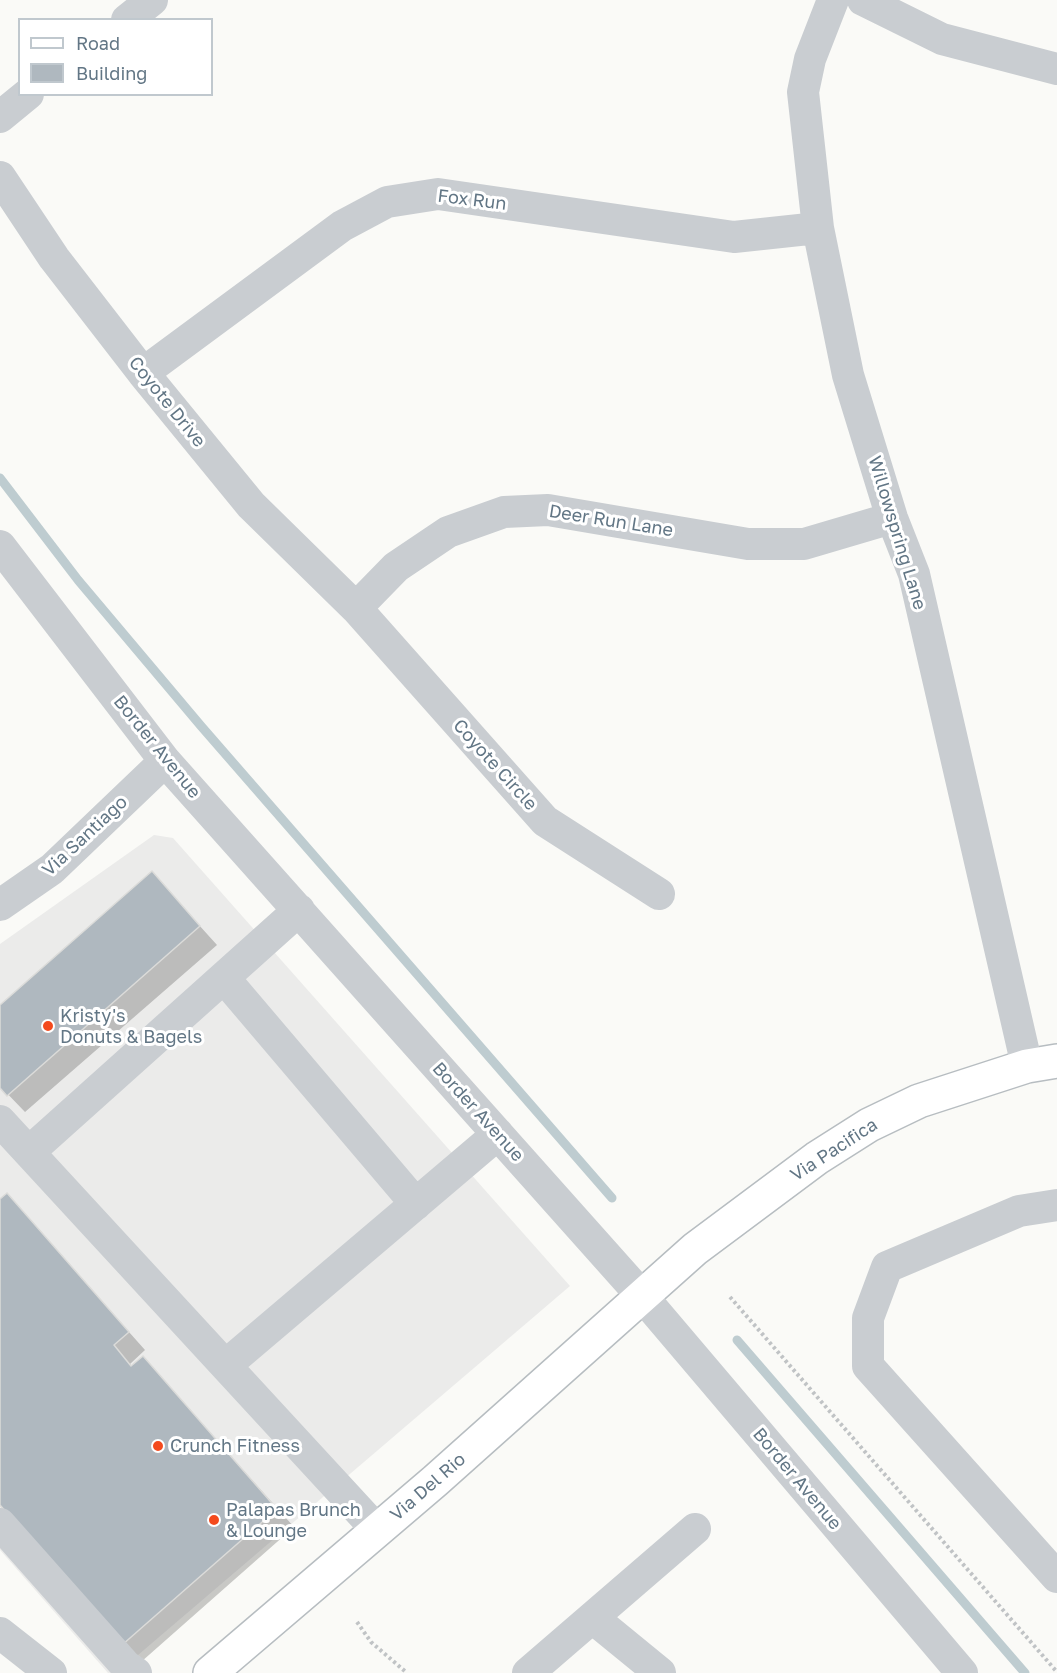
<!DOCTYPE html>
<html>
<head>
<meta charset="utf-8">
<style>
  body { margin:0 }
  #map { position:relative; width:1057px; height:1673px; overflow:hidden; background:#fafaf7; font-family:"Golos Text",sans-serif }
  canvas { display:block }
  .legend { position:absolute; left:18px; top:18px; width:195px; height:78px; box-sizing:border-box; background:#fff; border:2px solid #c0c8ce; margin:0; padding:8px 10px; list-style:none; font-size:18px; color:#627685 }
  .legend li { display:flex; align-items:center; gap:12px; height:30px }
  .legend b { width:30px; border:2px solid #c0c8ce }
</style>
</head>
<body>
<div id="map">
<canvas width="1057" height="1673"></canvas>
<ul class="legend">
<li><b style="height:8px;background:#fff"></b>Road</li>
<li><b style="height:16px;background:#afb8bf"></b>Building</li>
</ul>
</div>
<script>
const ctx = document.querySelector('canvas').getContext('2d');
ctx.lineJoin = 'round';
function fill(path, color) { ctx.fillStyle = color; ctx.fill(path, 'evenodd'); }
const poly = rows => new Path2D(rows.map(r => 'M' + r).join(''));
function strokePath(path, color, width, dash) { ctx.strokeStyle = color; ctx.lineWidth = width; ctx.lineCap = dash ? 'butt' : 'round'; ctx.setLineDash(dash || []); ctx.stroke(path); }
function drawText(font, color, halo, rows, align = 'center') {
  ctx.font = font + ' "Golos Text",sans-serif'; ctx.lineWidth = 6; ctx.setLineDash([]); ctx.textBaseline = 'middle'; ctx.strokeStyle = halo; ctx.fillStyle = color; for (const [text, x, y, turn = 0] of rows) {
    ctx.save(); ctx.translate(x, y); ctx.rotate((+turn || 0) * Math.PI / 180); ctx.textAlign = isNaN(turn) ? turn : align; if (halo) ctx.strokeText(text, 0, 0); ctx.fillText(text, 0, 0); ctx.restore();
  }
}
const built = poly([
  [154,835,173,838,570,1286,117,1673,108,1673,0,1550,0,944]
]);
const shadow = poly([
  [152,873,217,945,25,1112,0,1086,0,1007],
  [7,1195,145,1350,130,1364,133,1367,143,1358,294,1527,141,1662,0,1503,0,1201]
]);
const stream = poly([
  [0,478,78,580,201,726,612,1198],
  [737,1340,1025,1673]
]);
const building = poly([
  [152,871,200,926,7,1096,0,1088,0,1005,152,871],
  [7,1193,129,1332,114,1345,131,1366,143,1356,277,1509,122,1645,0,1505,0,1199,7,1193]
]);
const path = poly([
  [730,1297,1057,1672],
  [357,1622,371,1642,407,1673]
]);
const minor = poly([
  [833,0,810,59,803,92,818,228,848,375,892,518,914,574,1027,1066],
  [863,0,942,39,1057,69],
  [127,20,152,0],
  [0,117,28,94],
  [0,177,54,258,143,373,251,505,356,608,545,821,659,894],
  [143,373,342,226,387,202,438,194,734,237,818,228],
  [0,546,165,761,642,1296,962,1673],
  [356,608,396,567,448,532,504,512,548,510,748,544,804,544,892,518],
  [0,905,52,869,165,761],
  [224,978,416,1204],
  [0,1121,377,1530],
  [29,1152,299,910],
  [1057,1205,1019,1211,887,1267,868,1318,868,1366,1057,1577],
  [226,1365,498,1134],
  [0,1524,126,1666,136,1673],
  [594,1619,660,1673],
  [0,1633,51,1673],
  [528,1673,695,1529]
]);
const major = poly([
  [210,1673,435,1481,695,1249,817,1158,869,1125,919,1101,1027,1066,1057,1061]
]);
const markers = [
  [48,1026,6,"#f44a1d"],
  [158,1446,6,"#f44a1d"],
  [214,1520,6,"#f44a1d"]
];
const streetNames = [
  ["Fox Run",472,200,7],
  ["Coyote Drive",167,402,51],
  ["Deer Run Lane",611,521,9],
  ["Willowspring Lane",897,533,73],
  ["Border Avenue",157,747,51],
  ["Coyote Circle",495,765,48],
  ["Via Santiago",85,836,-43],
  ["Border Avenue",478,1112,48],
  ["Via Pacifica",834,1150,-33],
  ["Border Avenue",797,1479,50],
  ["Via Del Rio",428,1487,-41]
];
const poiNames = [
  ["Kristy's",60,1016],
  ["Donuts & Bagels",60,1037],
  ["Crunch Fitness",170,1446],
  ["Palapas Brunch",226,1510],
  ["& Lounge",226,1531]
];
fill(built, '#ebebea');
fill(shadow, '#0003');
strokePath(stream, '#beccd0', 9);
fill(building, '#afb8bf');
strokePath(building, '#dbdbd9', 1.5);
strokePath(major, '#b7bdc1', 36);
strokePath(path, '#c0c3c5', 4, [3, 3]);
strokePath(minor, '#c9cdd1', 32);
strokePath(major, '#fff', 33);
for (const [x, y, r, color] of markers) { const dot = new Path2D(); dot.arc(x, y, r, 0, 2 * Math.PI); ctx.fillStyle = color; ctx.fill(dot); strokePath(dot, '#fff', 2); }
drawText('18px', '#627685', '#fff', streetNames);
drawText('18px', '#627685', '#fff', poiNames, 'left');
</script>
</body>
</html>
